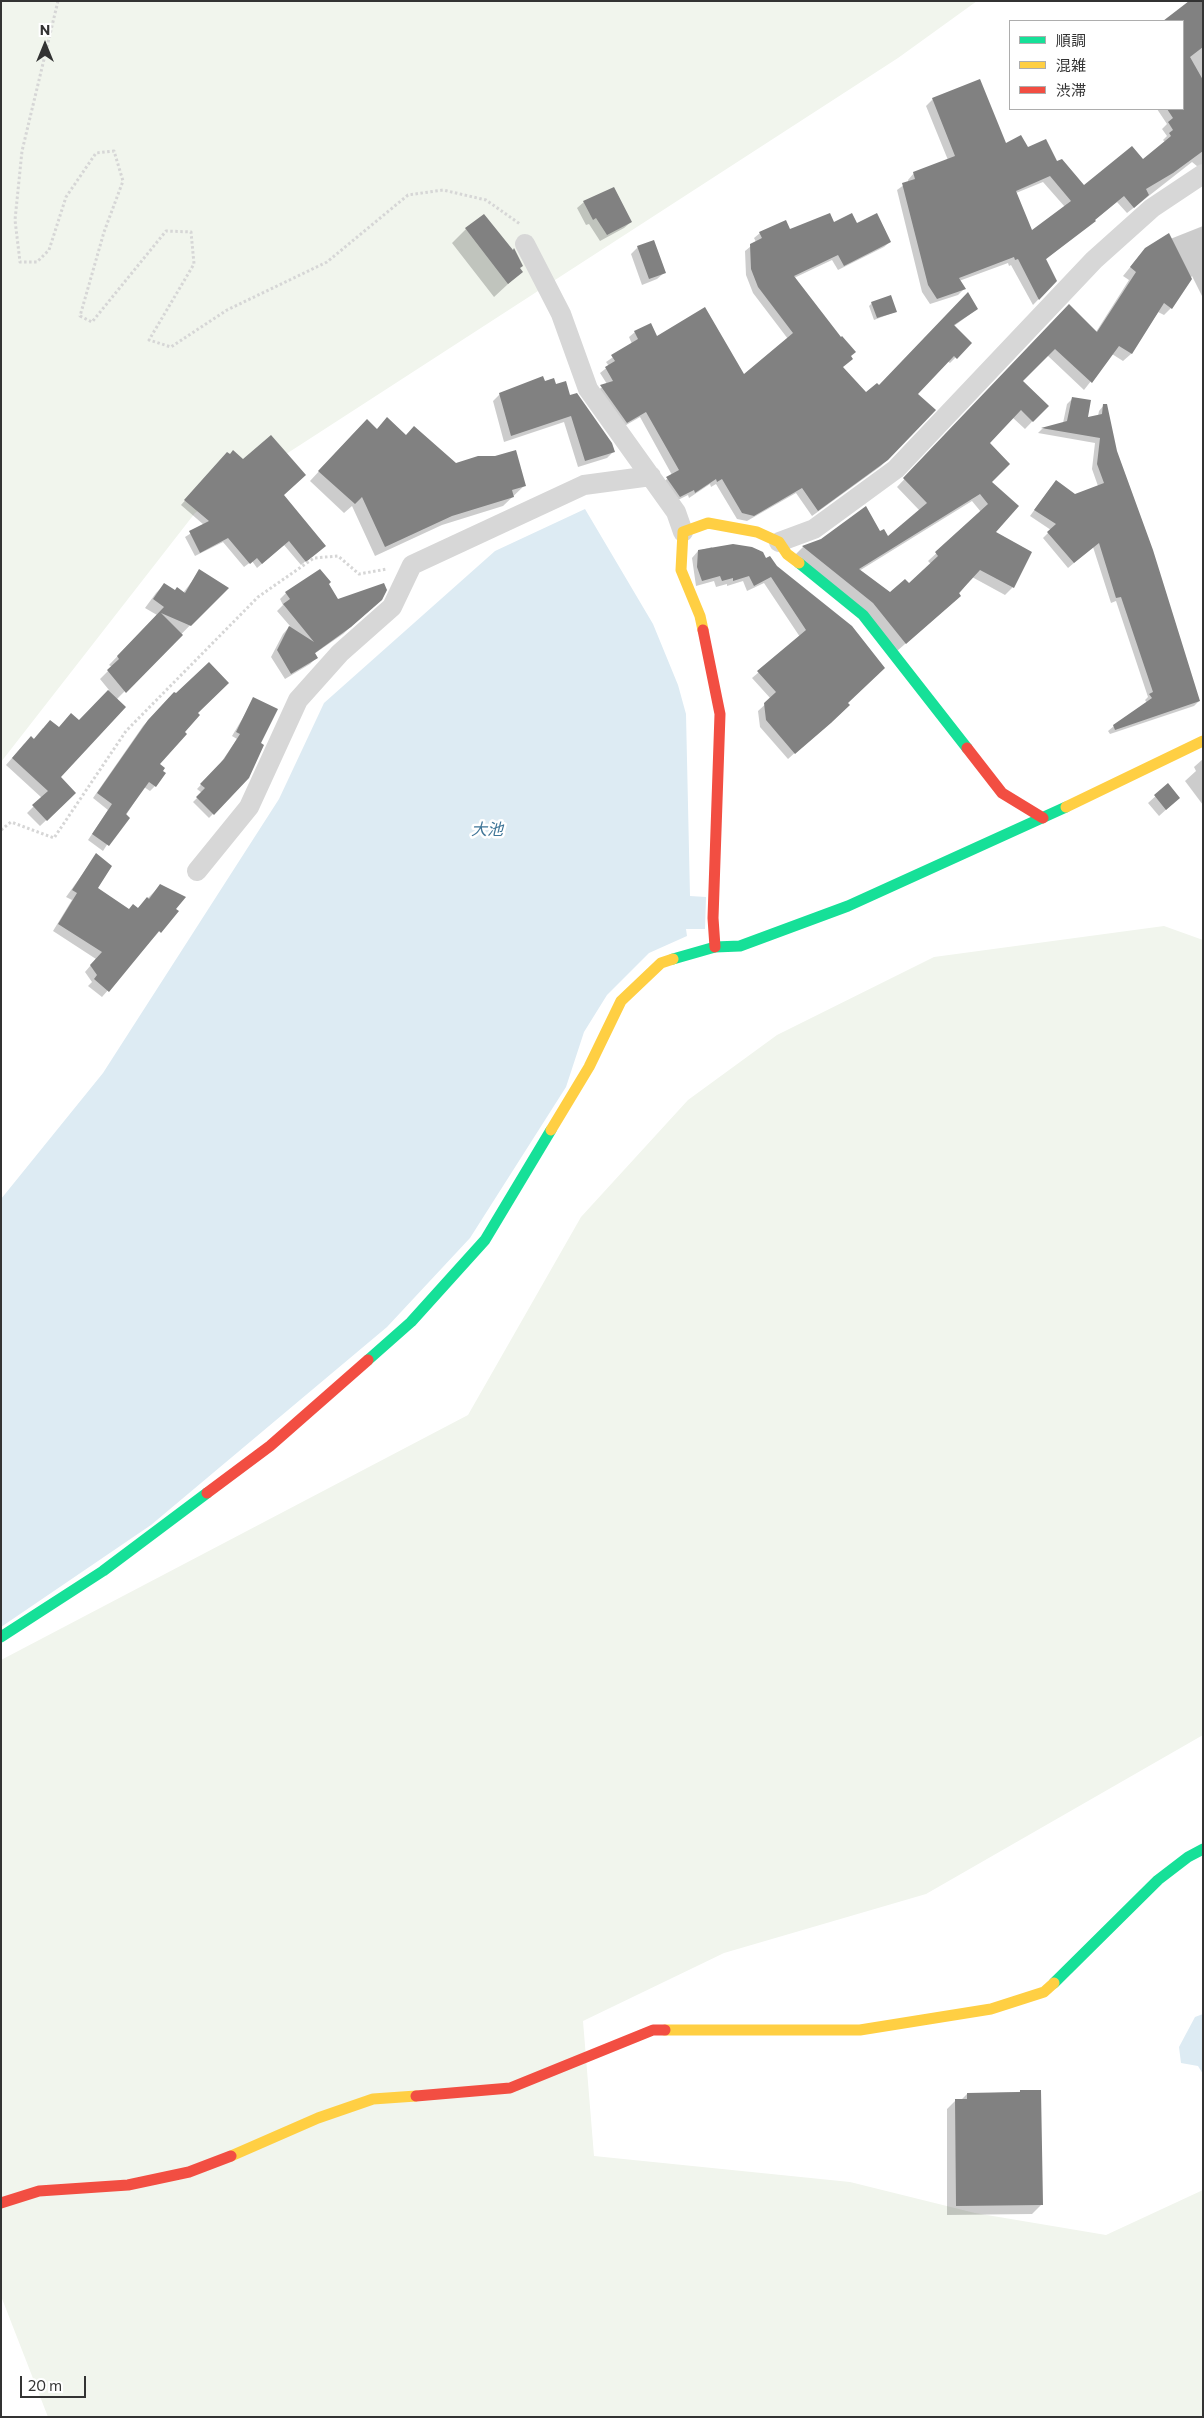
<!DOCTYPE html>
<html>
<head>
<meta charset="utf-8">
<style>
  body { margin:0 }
  #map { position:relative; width:1204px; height:2418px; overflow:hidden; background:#fff; font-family:Commissioner,"Noto Sans JP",sans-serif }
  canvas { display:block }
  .frame { position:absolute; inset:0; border:2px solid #333; pointer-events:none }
  .legend { position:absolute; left:1009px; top:20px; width:175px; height:90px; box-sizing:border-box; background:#fff; border:1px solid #adadad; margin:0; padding:6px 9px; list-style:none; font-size:15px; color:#333 }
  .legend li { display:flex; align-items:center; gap:10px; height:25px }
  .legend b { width:25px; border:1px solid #adadad }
  .north { position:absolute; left:20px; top:20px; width:50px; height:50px; -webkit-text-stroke:4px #fff; paint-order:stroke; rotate:0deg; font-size:14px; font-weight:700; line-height:20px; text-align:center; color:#333 }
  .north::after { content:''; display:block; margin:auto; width:18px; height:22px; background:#333; clip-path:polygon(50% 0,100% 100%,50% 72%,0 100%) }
  .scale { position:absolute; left:20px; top:2376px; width:66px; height:22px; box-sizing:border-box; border:2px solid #333; border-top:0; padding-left:6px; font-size:15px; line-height:18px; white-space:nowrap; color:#333; -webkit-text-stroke:4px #fff; paint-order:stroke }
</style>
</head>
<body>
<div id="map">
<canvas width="1204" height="2418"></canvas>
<div class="frame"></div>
<ul class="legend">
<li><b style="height:6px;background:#16e098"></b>順調</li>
<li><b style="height:6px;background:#ffcf43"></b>混雑</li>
<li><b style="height:6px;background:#f24e42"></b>渋滞</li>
</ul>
<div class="north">N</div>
<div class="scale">20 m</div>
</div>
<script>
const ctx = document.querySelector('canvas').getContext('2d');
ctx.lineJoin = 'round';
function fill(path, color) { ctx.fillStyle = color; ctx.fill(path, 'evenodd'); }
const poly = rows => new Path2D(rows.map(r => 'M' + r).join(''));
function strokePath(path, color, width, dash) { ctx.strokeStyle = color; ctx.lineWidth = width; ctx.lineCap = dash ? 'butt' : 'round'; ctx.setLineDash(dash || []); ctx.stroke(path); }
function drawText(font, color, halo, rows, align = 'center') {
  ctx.font = font + ' Commissioner,"Noto Sans JP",sans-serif'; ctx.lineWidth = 5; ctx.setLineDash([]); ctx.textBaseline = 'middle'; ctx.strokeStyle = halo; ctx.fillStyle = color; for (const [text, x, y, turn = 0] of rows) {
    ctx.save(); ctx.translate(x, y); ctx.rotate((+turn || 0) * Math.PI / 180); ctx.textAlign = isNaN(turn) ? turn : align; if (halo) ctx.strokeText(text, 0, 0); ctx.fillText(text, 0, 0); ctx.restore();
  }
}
const green = poly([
  [1,1,977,1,898,58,195,513,1,762],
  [1164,926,1203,940,1203,1735,926,1894,724,1953,583,2021,594,2156,850,2182,975,2213,1106,2235,1203,2190,1203,2417,48,2417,1,2296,1,1660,468,1415,581,1217,688,1100,777,1035,934,957]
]);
const water = poly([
  [585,509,653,624,678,685,686,714,690,896,706,897,705,929,686,929,687,936,649,953,607,995,584,1032,566,1087,470,1238,387,1327,151,1525,1,1627,1,1199,103,1073,279,799,324,703,495,551],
  [1203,2014,1203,2074,1198,2066,1181,2063,1179,2047,1195,2017]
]);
const shadow = poly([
  [1203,1,1203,171,1192,162,1127,213,1117,202,1045,260,1056,281,1033,305,1011,265,1009,266,1008,263,959,281,964,289,958,295,930,304,922,292,897,190,908,182,908,180,914,173,948,160,926,106,933,99,1005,145,1027,148,1056,163,1084,187,1143,160,1165,142,1163,140,1167,136,1162,129,1167,124,1157,109,1183,109,1183,21,1165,21,1188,4],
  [1043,182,1065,207,1031,232,1016,193],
  [584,202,631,222,624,228,600,241,589,224,586,225,577,208],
  [834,223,857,225,890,242,884,247,838,270,832,260,794,278,842,368,866,394,879,387,968,294,977,309,954,326,970,343,950,363,947,361,916,394,934,410,881,466,812,516,796,493,747,521,737,519,716,484,711,487,710,484,689,498,688,495,674,502,661,484,672,475,640,417,621,428,595,392,607,384,600,373,609,366,606,362,632,344,629,337,635,332,657,338,744,376,788,339,753,293,746,275,745,251,756,242,754,238,760,233],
  [1203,226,1203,298,1192,276,1171,308,1164,315,1158,312,1131,354,1123,361,1112,354,1084,390,1047,355,1021,381,1047,406,1025,429,1012,417,988,443,994,532,1013,587,1005,595,972,577,952,603,897,651,795,555,803,547,822,540,880,532,888,538,920,511,897,487,1061,313,1096,332,1129,280,1123,276,1145,249],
  [972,501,981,512,928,561,931,564,909,585,890,594,859,571],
  [466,229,521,272,494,297,452,243],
  [638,247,664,273,657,279,642,285,631,254],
  [872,303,895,312,874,320,869,306],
  [555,386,569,397,613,452,607,458,578,467,564,422,504,442,493,401,500,394],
  [1073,398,1086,418,1098,416,1099,411,1104,405,1116,451,1199,701,1194,706,1110,734,1108,731,1114,726,1147,703,1145,700,1148,697,1116,601,1111,603,1093,547,1068,568,1043,538,1051,530,1030,516,1051,487,1075,495,1098,486,1092,469,1095,443,1038,433,1042,429,1063,423,1067,404],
  [357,430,376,430,406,436,456,464,525,485,503,506,442,525,375,556,352,506,344,513,310,481],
  [223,458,282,496,319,550,301,565,284,545,257,568,252,561,244,567,223,542,195,556,185,537,204,525,181,505],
  [712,547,713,550,765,559,769,557,848,705,788,759,760,727,758,711,771,699,752,678,800,637,764,583,747,591,743,581,727,586,727,584,716,587,714,581,696,586,692,558,698,551],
  [200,571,227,588,116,700,59,777,75,793,40,826,27,813,42,798,6,765,24,744,33,740,43,728,58,729,79,722,109,690,100,679,112,667,109,665,157,615,145,608,156,593,164,585,175,592,183,593],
  [327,584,338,600,374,606,343,634,314,654,316,658,310,664,285,679,271,657,283,634,290,626,277,611,283,605,280,599,286,593],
  [169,698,196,713,158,764,155,786,150,791,144,787,103,851,88,840,108,810,93,798,143,726],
  [254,699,259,744,248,778,209,818,193,802,202,793,197,789,220,764,237,739,232,736],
  [1203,759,1203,805,1185,781,1196,771,1194,767],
  [1168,785,1179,798,1159,816,1148,803],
  [97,854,96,888,129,910,137,909,161,885,177,911,102,997,88,986,92,982,85,972,96,959,53,931,72,900,66,897],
  [1040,2091,1042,2204,1032,2214,947,2215,947,2109,956,2100,961,2100,967,2094]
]);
const building = poly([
  [1189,1,1203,1,1203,47,1190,57,1203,80,1203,151,1173,173,1146,189,1149,195,1134,208,1124,196,1095,220,1096,221,1046,259,1057,281,1039,300,1018,259,1015,260,1014,257,959,278,966,289,937,299,928,285,902,183,915,179,913,172,955,156,932,98,980,79,1006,143,1021,135,1028,147,1046,139,1057,161,1062,159,1084,185,1132,146,1143,159,1171,136,1169,133,1173,130,1168,122,1173,118,1167,109,1183,109,1183,21,1163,21],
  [1050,176,1071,201,1032,230,1016,191],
  [614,187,632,222,607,235,596,218,593,220,583,201],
  [830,213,834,222,852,213,857,223,877,213,891,242,844,266,838,255,794,276,841,337,842,336,856,352,851,356,853,359,843,367,866,392,877,383,879,385,968,292,978,309,954,325,972,343,957,359,954,356,918,394,936,410,888,460,818,511,802,488,754,516,742,513,722,479,717,482,716,479,695,493,694,490,680,497,666,477,679,470,646,412,627,423,600,385,613,381,605,367,615,361,611,355,638,339,634,331,651,323,657,336,705,307,744,374,793,333,758,287,751,269,750,244,762,238,759,232,786,220,790,229],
  [484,214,513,250,514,248,523,266,520,268,523,272,508,284,465,228],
  [1169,233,1192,279,1172,309,1164,303,1132,354,1119,346,1092,383,1055,349,1023,381,1049,406,1033,422,1021,410,990,443,1010,464,992,482,1019,506,996,532,1032,552,1014,588,980,570,959,593,961,596,906,644,873,603,802,546,821,539,866,506,880,531,884,529,888,536,927,503,903,478,1069,304,1097,332,1136,272,1130,267,1145,248],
  [980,494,988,504,935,552,938,556,909,583,905,579,890,592,859,569],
  [654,240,666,273,649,279,637,246],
  [891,295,897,312,877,318,871,302],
  [543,376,545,381,554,378,556,384,566,381,570,395,577,393,612,443,615,452,585,461,571,416,511,436,499,393],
  [1072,397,1091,400,1088,417,1102,414,1103,404,1107,404,1117,451,1153,550,1200,701,1115,730,1113,725,1152,698,1149,694,1153,692,1121,597,1116,598,1099,543,1074,563,1047,532,1056,524,1034,510,1056,480,1075,494,1104,483,1097,464,1100,438,1041,428,1067,421],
  [387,417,406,435,414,426,456,463,478,456,495,456,516,450,526,486,512,490,514,497,452,516,385,547,362,497,355,504,318,471,367,419,377,429],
  [271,435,306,475,284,495,326,546,306,562,289,541,262,564,257,558,250,564,228,538,200,553,189,531,209,521,184,500,227,452,230,454,233,450,243,459],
  [733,544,752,547,763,552,766,558,770,556,777,566,852,626,885,668,848,703,850,705,831,723,795,754,766,720,764,703,776,692,757,671,806,630,771,577,754,586,749,576,733,581,733,578,722,581,720,576,702,581,697,567,698,550],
  [199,569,229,588,191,626,161,613,183,635,126,693,107,670,119,659,117,656,164,607,153,599,164,583,175,590,177,587,185,593],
  [320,569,331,582,329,584,338,599,384,583,387,590,382,600,351,627,315,653,318,658,291,674,277,650,289,626,314,642,283,604,290,599,285,592],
  [209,662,229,683,198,713,200,715,185,732,187,734,160,764,165,768,163,771,166,773,156,787,149,782,126,814,130,818,109,846,92,834,112,804,97,793,148,720,174,692,176,693],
  [108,690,126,707,61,777,76,793,47,821,32,805,48,791,12,758,31,736,34,739,50,720,59,727,71,713,79,720],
  [253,697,278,709,261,743,264,745,249,778,214,815,196,797,205,788,200,784,224,759,240,734,236,732],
  [1168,783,1180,798,1166,810,1154,795],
  [96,853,112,866,98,888,129,909,133,904,138,908,147,897,149,899,160,884,186,897,176,909,179,911,161,933,159,931,109,992,94,979,97,975,90,965,102,952,58,924,77,893,72,890],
  [1020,2090,1041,2090,1043,2205,956,2206,955,2099,967,2099,967,2093,1020,2092]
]);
const path = poly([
  [58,1,22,151,15,220,20,262,37,262,49,250,66,197,96,153,114,151,123,181,104,232,80,316,92,322,166,231,191,232,194,264,149,340,171,347,227,310,327,262,408,195,443,190,486,200,520,224],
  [1,830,11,822,54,838,126,731,258,597,314,558,338,556,359,574,387,569]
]);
const street = poly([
  [525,244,561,314,588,389,676,512,683,532],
  [779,542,814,529,896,469,1094,260,1152,208,1203,174],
  [197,871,249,807,298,700,340,653,392,607,412,565,584,485,651,476]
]);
const fast = poly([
  [799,563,863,615,967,748],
  [673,959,715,947,740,946,848,906,1066,807],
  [368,1360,411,1322,485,1240,551,1130],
  [1,1637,103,1571,207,1493],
  [1054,1983,1158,1880,1188,1857,1203,1849]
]);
const slow = poly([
  [703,630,700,616,681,570,683,532,708,523,757,532,779,542,787,554,799,563],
  [1066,807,1203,741],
  [551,1130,589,1067,621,1001,661,963,673,959],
  [665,2030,860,2030,991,2009,1044,1992,1054,1983],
  [231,2156,318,2118,373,2099,416,2096]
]);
const jam = poly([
  [703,630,720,714,713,918,715,947],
  [967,748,1002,793,1043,818],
  [207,1493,270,1446,368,1360],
  [416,2096,510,2088,653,2030,665,2030],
  [1,2203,39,2191,128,2185,189,2172,231,2156]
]);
const waterNames = [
  ["大池",487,830]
];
fill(green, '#f1f5ed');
fill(water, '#ddebf3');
fill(shadow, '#0003');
fill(building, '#818181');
strokePath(path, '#d6d6d6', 3, [2.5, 2.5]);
strokePath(street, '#d7d7d7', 20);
strokePath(fast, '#16e098', 11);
strokePath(slow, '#ffcf43', 11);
strokePath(jam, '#f24e42', 11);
drawText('italic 16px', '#3f7597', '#fff', waterNames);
</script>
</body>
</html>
